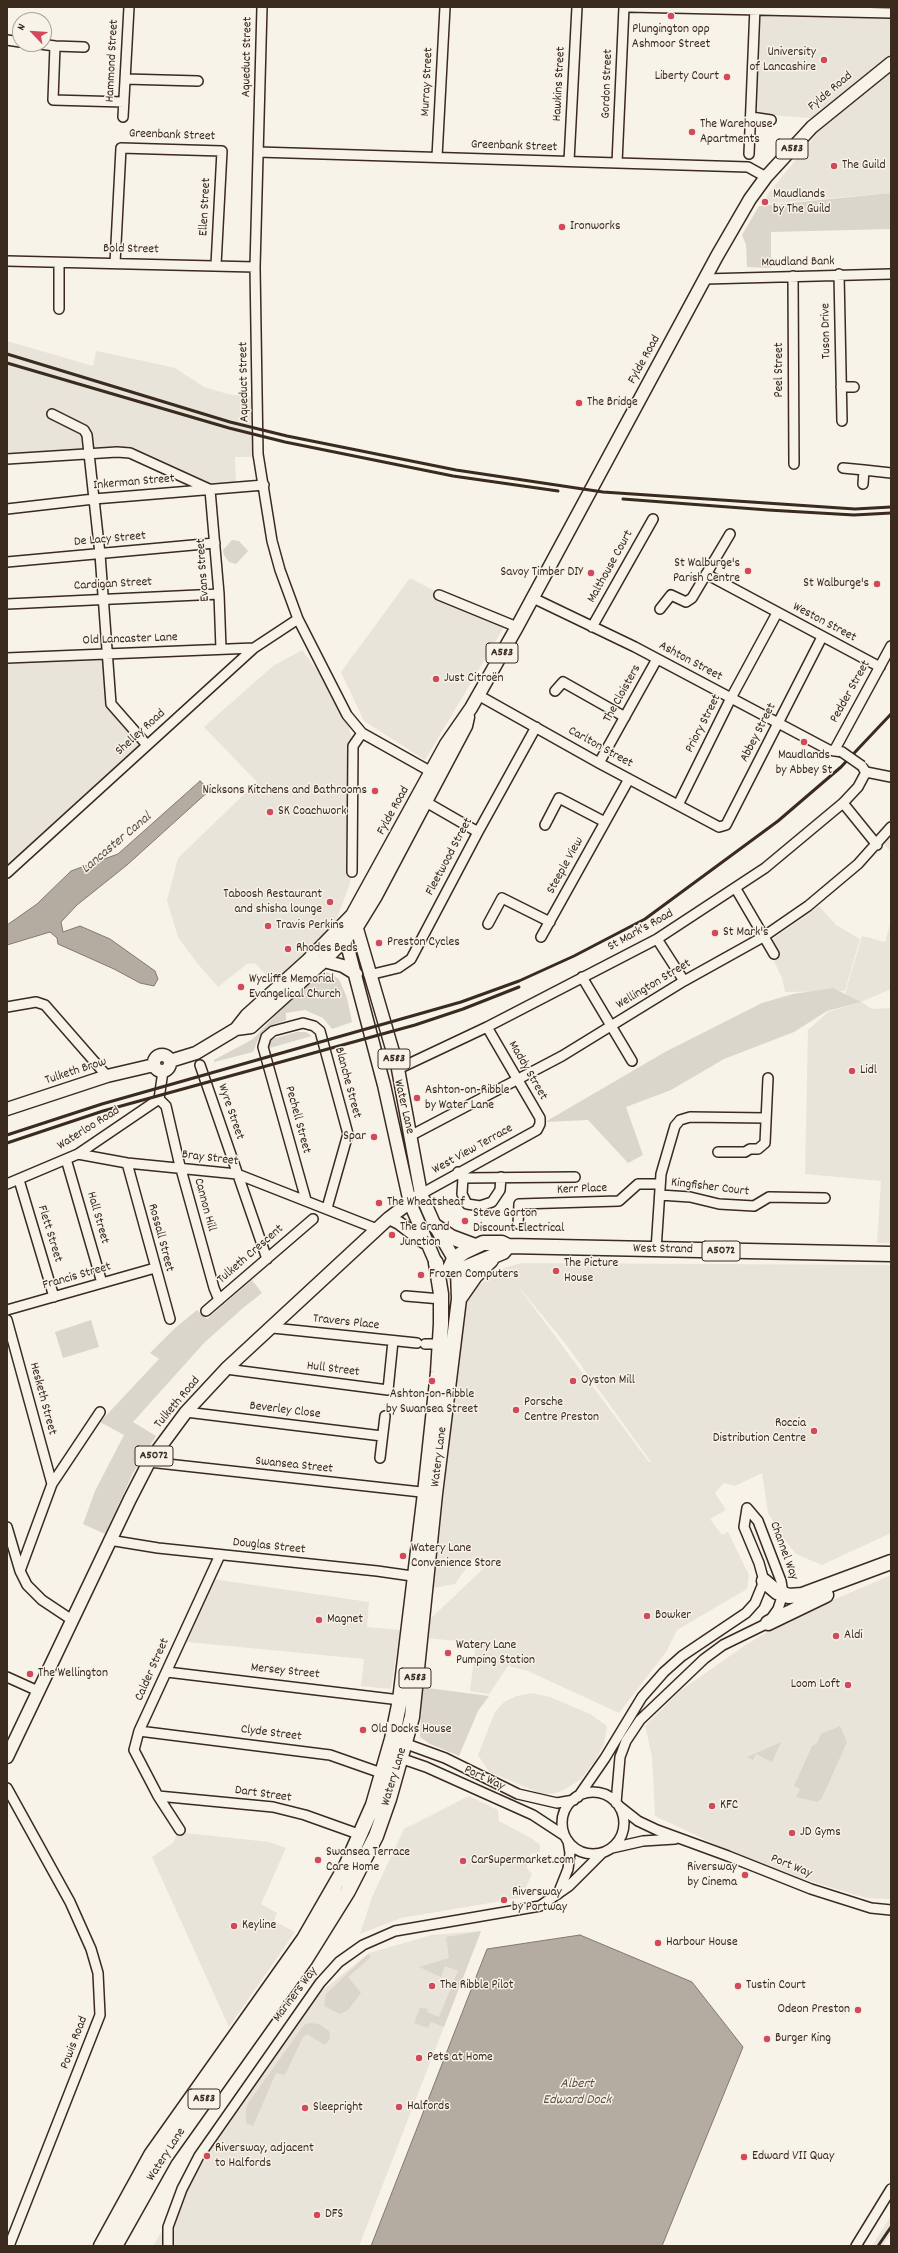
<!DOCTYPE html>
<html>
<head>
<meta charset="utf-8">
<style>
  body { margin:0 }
  #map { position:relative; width:898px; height:2253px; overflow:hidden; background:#f7f3e8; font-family:Dekko,sans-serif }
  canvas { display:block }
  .frame { position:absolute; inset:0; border:8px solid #3b2a1e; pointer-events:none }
  .north { position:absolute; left:12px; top:12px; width:40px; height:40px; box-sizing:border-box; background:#f7f3e8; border:1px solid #aca397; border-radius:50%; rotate:295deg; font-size:11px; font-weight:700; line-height:16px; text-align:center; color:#3b2a1e }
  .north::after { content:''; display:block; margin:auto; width:14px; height:18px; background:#d1495b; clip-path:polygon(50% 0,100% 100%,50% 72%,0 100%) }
</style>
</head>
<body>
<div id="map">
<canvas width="898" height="2253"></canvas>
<div class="frame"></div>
<div class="north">N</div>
</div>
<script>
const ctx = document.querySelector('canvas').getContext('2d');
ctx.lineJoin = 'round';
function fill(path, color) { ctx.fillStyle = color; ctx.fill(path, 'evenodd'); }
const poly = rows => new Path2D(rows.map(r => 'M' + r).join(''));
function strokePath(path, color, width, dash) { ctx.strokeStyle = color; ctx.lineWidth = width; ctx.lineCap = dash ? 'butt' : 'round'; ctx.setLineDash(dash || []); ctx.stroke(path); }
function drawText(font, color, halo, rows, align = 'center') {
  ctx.font = font + ' Dekko,sans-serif'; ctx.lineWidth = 3; ctx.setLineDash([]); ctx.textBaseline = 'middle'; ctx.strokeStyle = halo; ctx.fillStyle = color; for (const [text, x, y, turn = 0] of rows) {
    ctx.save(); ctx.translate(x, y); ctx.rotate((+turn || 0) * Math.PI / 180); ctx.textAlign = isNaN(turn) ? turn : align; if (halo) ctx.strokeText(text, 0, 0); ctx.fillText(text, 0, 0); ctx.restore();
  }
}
const built = poly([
  [760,7,891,7,891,193,765,204,767,195,820,130,840,113,810,118,754,114],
  [7,341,93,366,96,351,144,361,175,368,204,387,228,394,251,397,256,457,235,457,236,485,209,488,132,451,7,457],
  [410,578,504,627,425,760,364,721,341,672],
  [302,650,341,703,347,715,353,746,352,872,349,886,329,940,277,987,255,963,247,964,218,987,197,963,178,937,167,901,178,858,257,782,204,727,273,666],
  [96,657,104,659,104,692,146,742,7,867,7,662],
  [891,821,891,851,877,838],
  [819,906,836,925,860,939,845,991,785,992,782,978,766,944],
  [891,921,891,989,861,1002,872,1009,891,1008,891,1243,877,1243,881,1181,805,1174,808,1030,828,1012,860,1002,845,994,862,936,885,942],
  [521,1263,891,1265,891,1533,822,1565,796,1554,784,1539,768,1513,762,1473,735,1486,724,1483,715,1493,726,1510,710,1519,722,1535,728,1532,749,1575,747,1589,677,1630,666,1652,619,1713,528,1671,508,1666,489,1694,470,1691,476,1643,426,1638,429,1620,484,1568,482,1569,474,1557,455,1584,433,1588,467,1293,504,1268],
  [514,1281,565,1343,651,1462,649,1462],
  [891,1575,891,1899,866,1898,800,1878,723,1848,655,1816,652,1756,645,1726,680,1691,744,1646,787,1620],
  [213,1579,369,1602,367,1627,400,1630,391,1689,361,1686,364,1659,187,1642],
  [531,1693,550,1697,590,1714,607,1726,604,1744,595,1761,580,1780,562,1791,552,1794,540,1793,489,1772,478,1755,495,1712,504,1702,517,1696],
  [469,1796,498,1810,499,1821,531,1838,540,1845,540,1852,531,1854,527,1862,527,1868,532,1874,526,1887,519,1890,519,1898,401,1918,360,1934,372,1897,404,1829],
  [177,1832,269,1842,286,1848,261,1904,277,1913,274,1921,295,1932,229,2027,152,1857,174,1842],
  [481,1931,359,2246,153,2246,209,2153,322,1991,369,1953,432,1935],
  [891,2216,891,2233,883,2246,872,2246]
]);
const green = poly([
  [891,193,891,229,771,232,771,268,747,267,746,245,742,235,759,206],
  [232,540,239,541,248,551,236,564,229,562,224,555,223,550],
  [327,972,339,979,347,998,352,1022,332,1029,323,1018,305,1010,286,1013,286,1020,272,1025,260,1035,253,1052,214,1062,214,1060,253,1039,311,978],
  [833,988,861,1002,827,1011,794,1032,724,1059,671,1090,626,1107,643,1155,628,1163,588,1120,545,1122,665,1052,762,1003,793,994],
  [297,1032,306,1032,312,1036,266,1049,272,1039],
  [252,1280,262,1293,243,1308,204,1343,133,1422,156,1436,133,1473,105,1534,83,1524,95,1491,124,1435,100,1422,159,1359,150,1353,174,1329,197,1310,207,1319],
  [91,1320,99,1347,63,1358,55,1332],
  [420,1687,489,1696,478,1711,459,1756,430,1744,420,1737,422,1701],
  [840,1726,847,1742,822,1798,817,1802,796,1797,800,1789,794,1786,812,1746,817,1743,821,1734],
  [781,1742,772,1762,756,1754,753,1760,747,1757],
  [481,1931,444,2027,431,2022,428,2028,414,2023,420,2008,428,2009,427,2012,439,2017,458,1971,445,1966,441,1977,419,1967,449,1958,446,1937],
  [368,1954,371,1957,348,1977,361,1993,348,2010,340,2014,324,2006,326,1994],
  [309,2023,319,2024,329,2031,330,2039,325,2045,307,2034,303,2037,285,2075,276,2073,253,2126,246,2123,246,2109,249,2102,301,2029,304,2025]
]);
const water = poly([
  [200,781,210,790,127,865,77,905,61,922,63,932,80,926,110,939,155,971,158,979,154,986,140,983,114,969,58,944,57,938,50,932,7,945,7,925,37,904,71,871,118,854,200,781],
  [580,1935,692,1982,743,2047,662,2246,371,2246,487,1949,580,1935]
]);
const minor = poly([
  [262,7,255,267,258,454,272,541,280,570,298,619,347,715,362,733,435,774],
  [629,7,891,13],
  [7,40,20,42],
  [40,44,55,46,53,100,124,102],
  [55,46,84,47],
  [125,79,198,81],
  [123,117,129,7],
  [751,117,771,120],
  [258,152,748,167,766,177],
  [749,154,755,7],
  [437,157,445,7],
  [569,161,577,7],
  [617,163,624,7],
  [7,261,255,267],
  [115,263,121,148,222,151,216,265],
  [839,274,842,421],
  [793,276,794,464],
  [705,279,891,274],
  [59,309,59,263],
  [841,387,854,387],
  [52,414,84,430,87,435,100,554,111,704,147,745],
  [7,459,117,452,130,453,209,489],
  [843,468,864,470,863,484],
  [864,470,891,473],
  [210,490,219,594,221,649],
  [7,509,94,499,264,485],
  [7,562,215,543],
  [706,574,880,667],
  [439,595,517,627],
  [533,598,635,647,829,750,842,752],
  [7,604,219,594],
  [660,609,671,595,686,602,692,598,730,534],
  [592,627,653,519],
  [7,658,254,648],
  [555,691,563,682,625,717],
  [478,695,599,763,719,827,726,825,822,637],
  [834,751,891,646],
  [599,763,657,659],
  [863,768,866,772,891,777],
  [426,802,478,832],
  [843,803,877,845],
  [678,805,731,698,777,613],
  [545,825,559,798,605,822],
  [352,872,353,746,362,733],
  [7,873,254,648,298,619],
  [736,889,774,954],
  [488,924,502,898,550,922],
  [541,937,629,779],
  [657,939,684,981],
  [369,975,398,968,411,959,478,832,536,727],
  [582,977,632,1061],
  [7,1007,36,1002,45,1005,107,1076],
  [200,1065,267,1259],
  [398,1069,487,1027,657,939,765,868,843,803,858,787,866,772],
  [159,1099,166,1106,179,1162,214,1288,219,1300],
  [159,1099,163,1071],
  [410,1136,562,1056,684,981,763,937,808,906,858,864,891,827],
  [718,1152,745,1152,750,1149,758,1149,765,1143,768,1078],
  [78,1154,127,1163,237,1174,377,1229],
  [66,1159,102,1283],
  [127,1163,170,1319],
  [458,1172,463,1178,575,1177],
  [463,1178,462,1194,467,1204,480,1206,492,1202,500,1190,501,1177],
  [19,1180,54,1297],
  [7,1184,78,1154,159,1099],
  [421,1194,537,1130,540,1124,540,1118,487,1027],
  [660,1195,690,1197,719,1204,754,1206,769,1197,825,1198],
  [306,1200,263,1047,266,1037,273,1031,303,1023,314,1026,320,1031,348,1134,327,1208],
  [518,1224,519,1204,619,1201,638,1184,660,1184],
  [656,1250,661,1174,675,1126,680,1120,690,1117,766,1118],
  [406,1296,441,1299],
  [7,1310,155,1268],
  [206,1311,313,1219],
  [7,1320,52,1484],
  [273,1328,417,1343],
  [425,1344,444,1344],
  [226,1369,388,1390,393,1341],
  [186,1412,382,1436],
  [380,1458,385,1416],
  [149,1462,430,1493],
  [7,1527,20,1571],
  [109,1540,158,1548,377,1571,419,1577],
  [72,1620,42,1600,27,1585,20,1571,52,1484,100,1412],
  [167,1672,400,1700],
  [7,1677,38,1691],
  [139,1731,330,1755,387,1775],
  [401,1742,445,1758,518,1794,557,1803,574,1800],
  [397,1757,426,1767,533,1815,565,1836],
  [7,1788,70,1902,91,1949,98,1973,100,2015,9,2246],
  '562 1823a31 31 0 1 1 62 0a31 31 0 1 1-62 0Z',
  [158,1796,273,1807,305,1815,361,1835],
  [578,1797,605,1758,642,1697,664,1672,682,1656,746,1613,755,1603,764,1581,759,1563,744,1527,747,1508],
  [616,1803,620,1757,626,1741,640,1720,704,1659,723,1645,768,1623,778,1609,783,1594,781,1581,758,1521,747,1508],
  [619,1806,638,1821,657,1830,728,1856,811,1889,871,1908,891,1910],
  [180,1830,158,1796,134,1750,139,1731,220,1555],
  [612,1848,643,1841,675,1839],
  [558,1894,568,1869,570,1853,568,1841],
  [168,2246,168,2227,182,2189,199,2156,320,1983,339,1962,363,1945,395,1931,540,1906,569,1886,602,1853],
  [856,2246,891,2189]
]);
const major = poly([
  [355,922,398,1069,421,1194,435,1226,454,1259],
  [344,933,384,1085,410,1203,436,1263],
  [324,961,343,966,356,974],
  [236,1029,247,1015,308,960,352,915,446,744,471,708,517,627,717,256,750,199,766,177,812,127,891,63],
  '154 1063a8 8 0 1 1 16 0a8 8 0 1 1-16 0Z',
  [170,1061,196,1053,236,1029,251,1027,324,961,357,927,376,896,466,726,468,717],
  [7,1109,107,1076,154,1065],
  [389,1218,399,1223,424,1242],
  [7,1757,130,1499,149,1462,186,1412,226,1369,389,1218,421,1194]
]);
const highway = poly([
  [435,1226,451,1237,475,1246],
  [450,1268,454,1259,464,1252,483,1243,502,1243,508,1246,891,1254],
  [450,1270,458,1271,503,1252,508,1246],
  [459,1299,475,1276,491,1260],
  [764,1581,777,1592,789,1596,802,1595,891,1562],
  [768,1623,826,1595],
  [101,2246,151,2155,304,1939,346,1866,373,1805,392,1739,400,1700,425,1493,438,1372,441,1324,441,1294,436,1263],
  [115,2246,165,2157,305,1960,348,1891,376,1836,389,1799,412,1717,435,1494,459,1299,458,1271,454,1259]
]);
const rail = poly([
  [7,354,230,422,287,436,456,470,603,492,855,509,891,507],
  [7,363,229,428,285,442,453,476,558,491],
  [623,499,768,510,854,515,891,513],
  [7,1135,102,1104,461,1002,519,981,574,956,645,919,778,821,841,767,891,714],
  [7,1143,103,1111,415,1025,463,1009,519,987],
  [878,2246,891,2227]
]);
const minorBridge = poly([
  [842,752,862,766]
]);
const markers = [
  [671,16,4,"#d1495b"],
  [824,60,4,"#d1495b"],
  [727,77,4,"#d1495b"],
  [692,132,4,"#d1495b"],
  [834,166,4,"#d1495b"],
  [765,202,4,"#d1495b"],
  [562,227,4,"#d1495b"],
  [579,403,4,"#d1495b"],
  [748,571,4,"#d1495b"],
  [591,573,4,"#d1495b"],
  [877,584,4,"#d1495b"],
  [436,679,4,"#d1495b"],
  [804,742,4,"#d1495b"],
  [375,791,4,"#d1495b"],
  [270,812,4,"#d1495b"],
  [330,902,4,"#d1495b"],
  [268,926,4,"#d1495b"],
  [715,933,4,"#d1495b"],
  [379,943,4,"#d1495b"],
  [288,949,4,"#d1495b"],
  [241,987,4,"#d1495b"],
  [852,1071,4,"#d1495b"],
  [417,1098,4,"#d1495b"],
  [374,1137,4,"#d1495b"],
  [379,1203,4,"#d1495b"],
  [465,1221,4,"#d1495b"],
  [392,1235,4,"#d1495b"],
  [556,1271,4,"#d1495b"],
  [421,1275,4,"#d1495b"],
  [432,1381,4,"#d1495b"],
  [573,1381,4,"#d1495b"],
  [516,1410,4,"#d1495b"],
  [814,1431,4,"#d1495b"],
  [403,1556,4,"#d1495b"],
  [647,1616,4,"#d1495b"],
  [319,1620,4,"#d1495b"],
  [836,1636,4,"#d1495b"],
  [448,1653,4,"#d1495b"],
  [30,1674,4,"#d1495b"],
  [848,1685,4,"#d1495b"],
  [363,1730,4,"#d1495b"],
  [712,1806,4,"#d1495b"],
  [792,1833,4,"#d1495b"],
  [318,1860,4,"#d1495b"],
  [463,1861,4,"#d1495b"],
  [745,1875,4,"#d1495b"],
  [504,1900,4,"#d1495b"],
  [234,1926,4,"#d1495b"],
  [658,1943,4,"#d1495b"],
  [432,1986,4,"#d1495b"],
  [738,1986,4,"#d1495b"],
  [858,2010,4,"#d1495b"],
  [767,2039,4,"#d1495b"],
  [419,2058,4,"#d1495b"],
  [399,2107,4,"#d1495b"],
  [305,2108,4,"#d1495b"],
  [207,2156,4,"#d1495b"],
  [744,2157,4,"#d1495b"],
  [317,2215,4,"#d1495b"]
];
const shields = [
  [792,149,32],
  [502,653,32],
  [394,1059,32],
  [721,1251,38],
  [154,1456,38],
  [415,1678,32],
  [204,2099,32]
];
const shieldNames = [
  ["A583",792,149],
  ["A583",502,653],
  ["A583",394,1059],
  ["A5072",721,1251],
  ["A5072",154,1456],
  ["A583",415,1678],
  ["A583",204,2099]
];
const poiNames = [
  ["Plungington opp",671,30,"center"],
  ["Ashmoor Street",671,45,"center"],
  ["University",816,53,"right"],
  ["of Lancashire",816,68,"right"],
  ["Liberty Court",719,77,"right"],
  ["The Warehouse",700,125],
  ["Apartments",700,140],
  ["The Guild",842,166],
  ["Maudlands",773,195],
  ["by The Guild",773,210],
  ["Ironworks",570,227],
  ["The Bridge",587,403],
  ["St Walburge's",740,564,"right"],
  ["Parish Centre",740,579,"right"],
  ["Savoy Timber DIY",583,573,"right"],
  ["St Walburge's",869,584,"right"],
  ["Just Citroën",444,679],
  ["Maudlands",804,756,"center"],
  ["by Abbey St",804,771,"center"],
  ["Nicksons Kitchens and Bathrooms",367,791,"right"],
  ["SK Coachwork",278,812],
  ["Taboosh Restaurant",322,895,"right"],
  ["and shisha lounge",322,910,"right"],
  ["Travis Perkins",276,926],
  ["St Mark's",723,933],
  ["Preston Cycles",387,943],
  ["Rhodes Beds",296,949],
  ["Wycliffe Memorial",249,980],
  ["Evangelical Church",249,995],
  ["Lidl",860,1071],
  ["Ashton-on-Ribble",425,1091],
  ["by Water Lane",425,1106],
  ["Spar",366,1137,"right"],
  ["The Wheatsheaf",387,1203],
  ["Steve Gorton",473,1214],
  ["Discount Electrical",473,1229],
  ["The Grand",400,1228],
  ["Junction",400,1243],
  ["The Picture",564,1264],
  ["House",564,1279],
  ["Frozen Computers",429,1275],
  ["Oyston Mill",581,1381],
  ["Ashton-on-Ribble",432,1395,"center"],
  ["by Swansea Street",432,1410,"center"],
  ["Porsche",524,1403],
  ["Centre Preston",524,1418],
  ["Roccia",806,1424,"right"],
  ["Distribution Centre",806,1439,"right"],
  ["Watery Lane",411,1549],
  ["Convenience Store",411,1564],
  ["Bowker",655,1616],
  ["Magnet",327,1620],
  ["Aldi",844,1636],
  ["Watery Lane",456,1646],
  ["Pumping Station",456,1661],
  ["The Wellington",38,1674],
  ["Loom Loft",840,1685,"right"],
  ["Old Docks House",371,1730],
  ["KFC",720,1806],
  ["JD Gyms",800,1833],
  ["Swansea Terrace",326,1853],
  ["Care Home",326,1868],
  ["CarSupermarket.com",471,1861],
  ["Riversway",737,1868,"right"],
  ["by Cinema",737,1883,"right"],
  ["Riversway",512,1893],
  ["by Portway",512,1908],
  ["Keyline",242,1926],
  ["Harbour House",666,1943],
  ["The Ribble Pilot",440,1986],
  ["Tustin Court",746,1986],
  ["Odeon Preston",850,2010,"right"],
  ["Burger King",775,2039],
  ["Pets at Home",427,2058],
  ["Halfords",407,2107],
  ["Sleepright",313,2108],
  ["Riversway, adjacent",215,2149],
  ["to Halfords",215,2164],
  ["Edward VII Quay",752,2157],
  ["DFS",325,2215]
];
const streetNames = [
  ["Aqueduct Street",248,57,-89],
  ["Hammond Street",113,61,-87],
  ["Murray Street",428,82,-87],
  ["Hawkins Street",560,84,-87],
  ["Gordon Street",608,84,-88],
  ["Fylde Road",831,92,-40],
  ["Greenbank Street",172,136,2],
  ["Greenbank Street",514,147,2],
  ["Ellen Street",206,207,-87],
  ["Bold Street",131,250,1],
  ["Maudland Bank",798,263,-1],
  ["Tuson Drive",827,331,-91],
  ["Fylde Road",645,360,-61],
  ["Peel Street",780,370,-90],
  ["Aqueduct Street",245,382,-91],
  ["Inkerman Street",134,483,-5],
  ["De Lacy Street",110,540,-5],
  ["Malthouse Court",611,567,-61],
  ["Evans Street",204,570,-94],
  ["Cardigan Street",113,585,-3],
  ["Weston Street",824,623,28],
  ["Old Lancaster Lane",130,640,-2],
  ["Ashton Street",690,662,28],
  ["Pedder Street",851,692,-61],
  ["The Cloisters",623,694,-61],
  ["Priory Street",704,724,-63],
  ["Shelley Road",141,733,-42],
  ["Abbey Street",759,733,-63],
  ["Carlton Street",600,748,29],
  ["Fylde Road",394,811,-61],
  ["Fleetwood Street",450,857,-62],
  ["Steeple View",566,866,-61],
  ["St Mark's Road",641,931,-29],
  ["Wellington Street",654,985,-31],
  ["Maddy Street",527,1071,60],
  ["Tulketh Brow",76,1072,-18],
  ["Blanche Street",347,1083,75],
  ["Water Lane",403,1107,77],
  ["Wyre Street",230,1112,71],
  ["Pechell Street",297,1120,75],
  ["Waterloo Road",89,1129,-32],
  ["West View Terrace",473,1150,-29],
  ["Bray Street",210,1159,7],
  ["Kingfisher Court",710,1188,7],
  ["Kerr Place",582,1190,-2],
  ["Cannon Hill",204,1205,75],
  ["Hall Street",97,1218,74],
  ["Flett Street",49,1234,73],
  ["Rossall Street",160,1238,75],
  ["West Strand",663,1250,1],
  ["Tulketh Crescent",251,1255,-41],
  ["Francis Street",77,1277,-16],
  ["Travers Place",346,1323,6],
  ["Hull Street",333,1370,7],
  ["Hesketh Street",42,1399,75],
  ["Tulketh Road",178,1403,-50],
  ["Beverley Close",285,1411,7],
  ["Watery Lane",440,1457,-83],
  ["Swansea Street",294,1466,6],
  ["Douglas Street",269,1547,6],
  ["Channel Way",783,1551,70],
  ["Calder Street",153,1670,-66],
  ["Mersey Street",285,1672,6],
  ["Clyde Street",271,1734,7],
  ["Watery Lane",395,1777,-73],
  ["Port Way",484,1779,25],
  ["Dart Street",263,1795,8],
  ["Port Way",791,1867,22],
  ["Mariners Way",296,1995,-53],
  ["Powis Road",75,2043,-69],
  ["Watery Lane",167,2155,-57]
];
const waterNames = [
  ["Lancaster Canal",117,844,-40],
  ["Albert",577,2085],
  ["Edward Dock",577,2101]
];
fill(built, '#e9e4d9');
fill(green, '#dbd6cb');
fill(water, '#b4aca0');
strokePath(water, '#84786c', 1);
strokePath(minor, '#3b2a1e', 12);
strokePath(major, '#3b2a1e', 15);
strokePath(highway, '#3b2a1e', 17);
strokePath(minor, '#f7f3e8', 9);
strokePath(major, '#f7f3e8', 12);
strokePath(highway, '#f7f3e8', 14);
strokePath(rail, '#3b2a1e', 3);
strokePath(minorBridge, '#3b2a1e', 12, []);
strokePath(minorBridge, '#f7f3e8', 9);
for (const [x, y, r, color] of markers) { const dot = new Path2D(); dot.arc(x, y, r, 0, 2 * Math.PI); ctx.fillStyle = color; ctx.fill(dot); strokePath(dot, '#f7f3e8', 1.5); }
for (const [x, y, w] of shields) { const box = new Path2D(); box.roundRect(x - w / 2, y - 10, w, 20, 3); ctx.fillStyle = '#f7f3e8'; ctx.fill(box); strokePath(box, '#3b2a1e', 1); }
drawText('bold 12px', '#3b2a1e', null, shieldNames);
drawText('13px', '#3b2a1e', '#f7f3e8', poiNames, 'left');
drawText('13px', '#3b2a1e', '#f7f3e8', streetNames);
drawText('italic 14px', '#5f5145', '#f7f3e8', waterNames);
</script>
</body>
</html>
